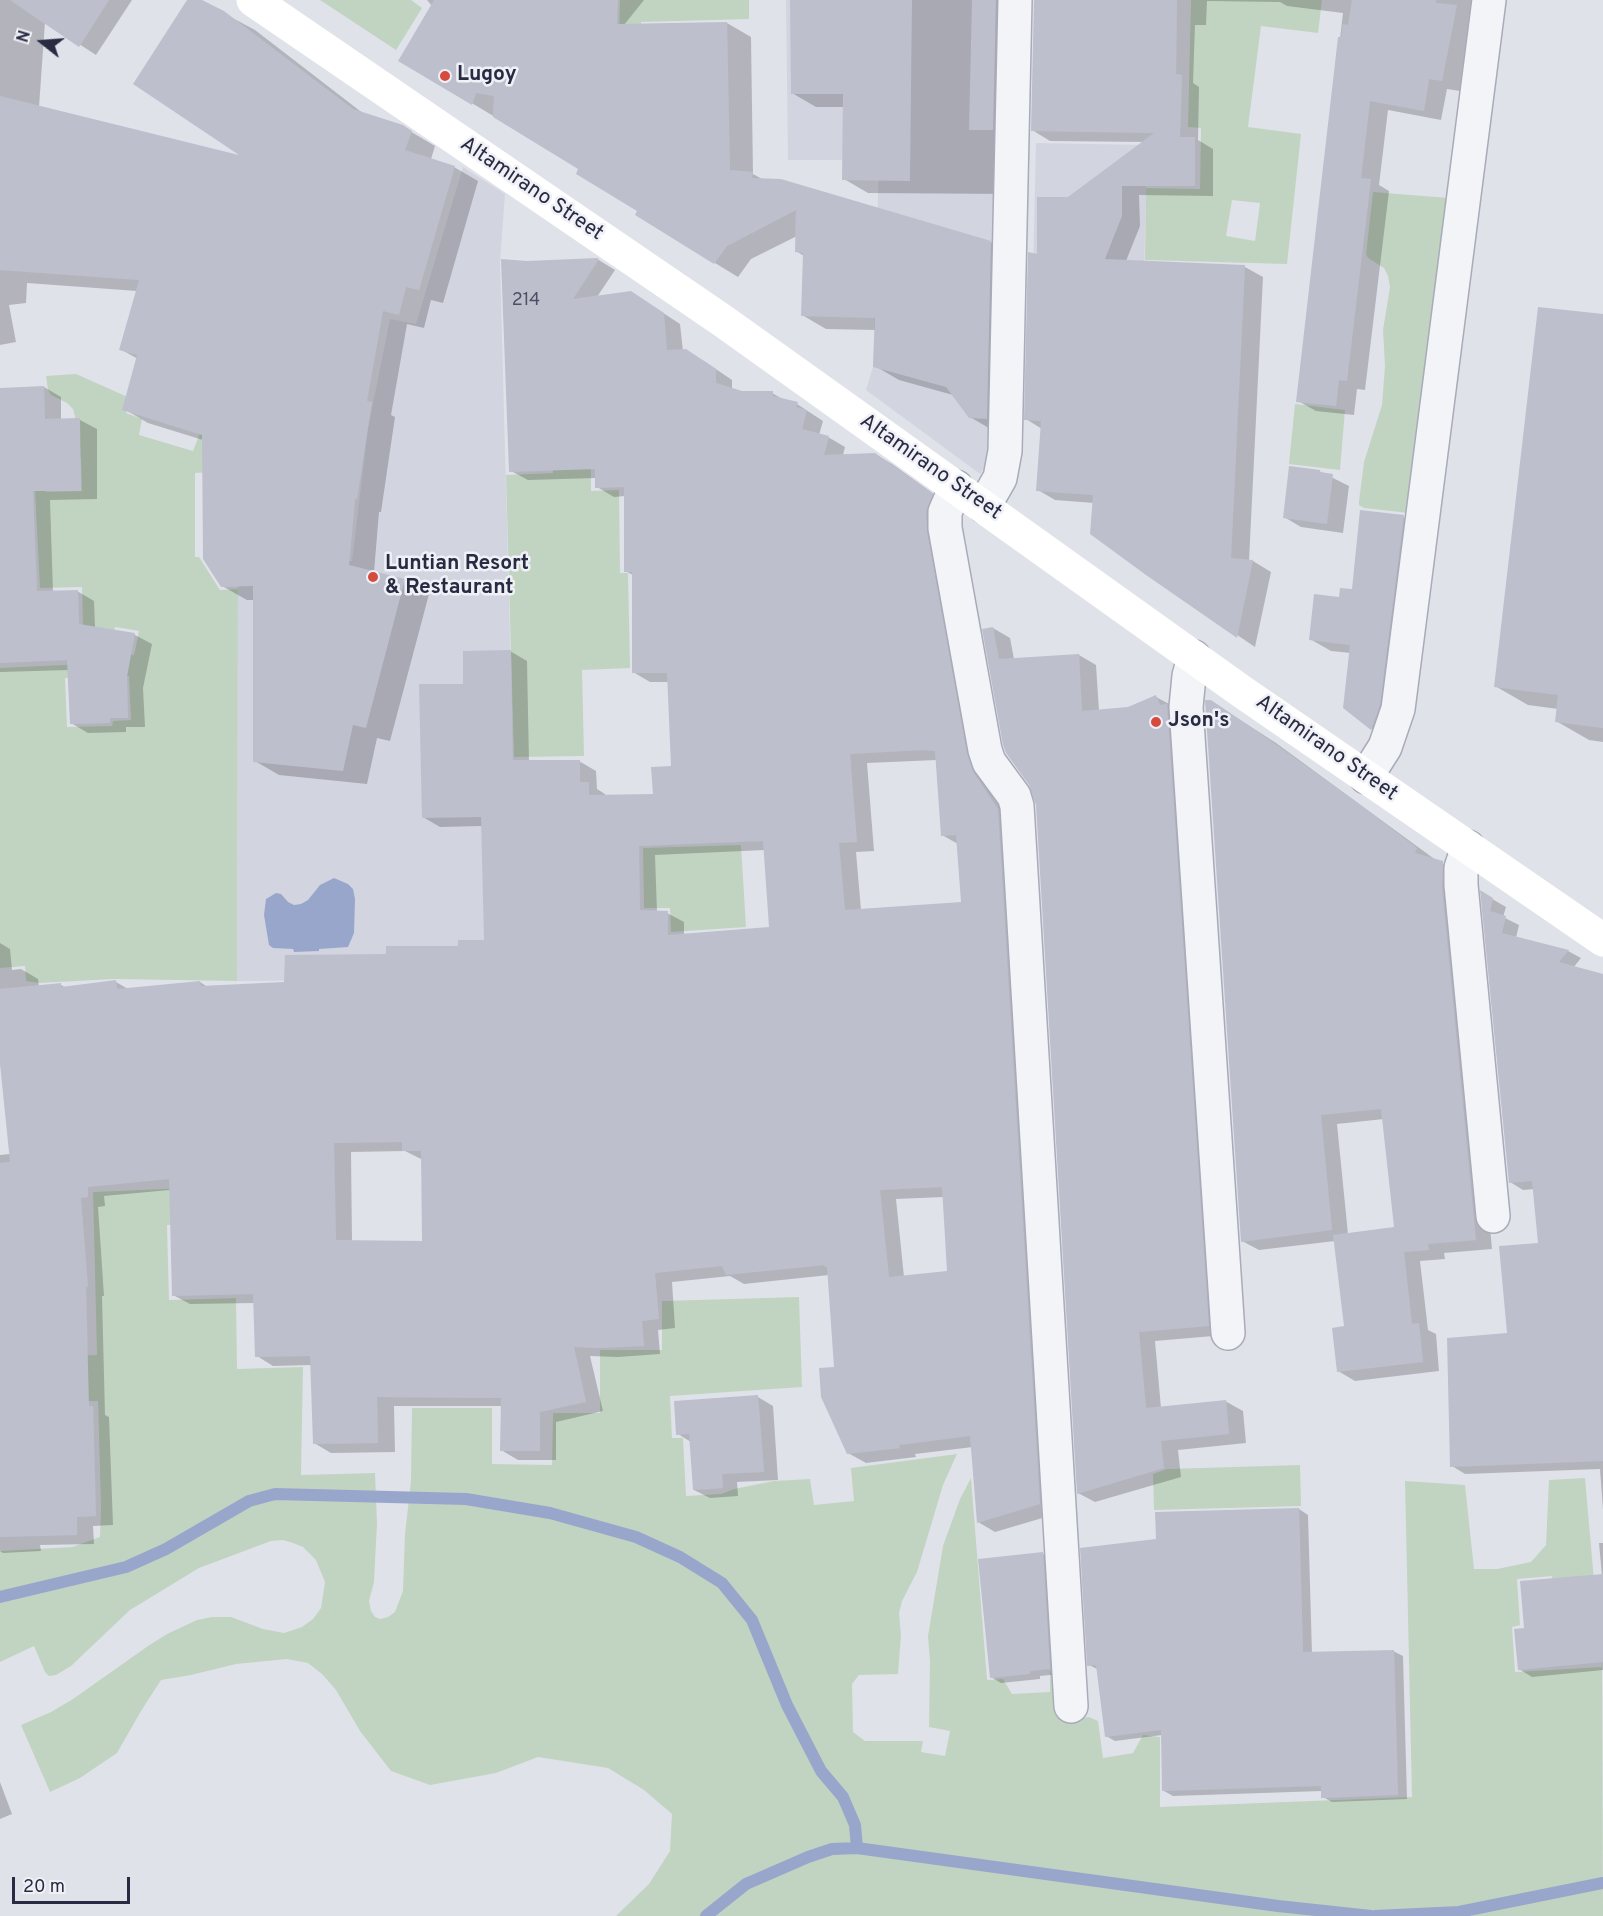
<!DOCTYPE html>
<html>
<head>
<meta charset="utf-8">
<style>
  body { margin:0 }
  #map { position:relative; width:1603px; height:1916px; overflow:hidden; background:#e0e2ea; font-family:Overpass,sans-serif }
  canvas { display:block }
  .north { position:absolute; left:12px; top:12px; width:60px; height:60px; -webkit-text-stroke:4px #f0f1f7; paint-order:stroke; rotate:287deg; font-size:16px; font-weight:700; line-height:24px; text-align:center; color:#282b42 }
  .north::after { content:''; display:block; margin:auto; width:21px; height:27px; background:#282b42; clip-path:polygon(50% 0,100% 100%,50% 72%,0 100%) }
  .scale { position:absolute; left:12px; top:1877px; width:118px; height:27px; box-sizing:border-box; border:3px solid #282b42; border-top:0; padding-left:8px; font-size:18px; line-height:21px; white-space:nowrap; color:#282b42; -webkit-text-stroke:4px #f0f1f7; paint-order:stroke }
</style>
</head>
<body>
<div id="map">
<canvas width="1603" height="1916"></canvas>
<div class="north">N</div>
<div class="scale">20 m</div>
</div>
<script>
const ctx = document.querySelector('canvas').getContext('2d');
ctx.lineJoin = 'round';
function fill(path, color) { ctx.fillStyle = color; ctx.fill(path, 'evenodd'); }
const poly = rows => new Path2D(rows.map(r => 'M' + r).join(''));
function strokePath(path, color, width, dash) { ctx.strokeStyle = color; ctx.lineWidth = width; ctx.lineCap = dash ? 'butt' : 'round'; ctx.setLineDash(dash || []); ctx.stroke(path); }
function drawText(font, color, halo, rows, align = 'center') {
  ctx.font = font + ' Overpass,sans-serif'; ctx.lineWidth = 5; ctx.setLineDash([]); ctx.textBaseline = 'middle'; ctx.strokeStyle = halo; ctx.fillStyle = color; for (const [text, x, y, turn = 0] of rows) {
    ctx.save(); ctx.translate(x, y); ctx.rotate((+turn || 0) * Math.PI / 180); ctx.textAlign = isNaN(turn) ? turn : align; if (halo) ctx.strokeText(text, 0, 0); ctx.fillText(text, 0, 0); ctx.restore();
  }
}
const built = poly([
  [786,0,1000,0,991,457,980,474,866,390,873,367,879,160,788,160],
  [1036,143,1147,145,1144,276,1033,274],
  [463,167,505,194,500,262,519,979,237,981,238,564,352,561,368,428,390,319,416,324]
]);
const green = poly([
  [320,0,411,0,422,8,396,50],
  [620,0,749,0,749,19,641,22,645,81,618,68],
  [1191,0,1322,0,1318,33,1261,26,1248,127,1301,134,1287,264,1145,260,1146,188,1200,189,1201,128,1188,127],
  [1232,200,1260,203,1255,241,1226,236],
  [1373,192,1449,198,1409,513,1364,508,1359,505,1359,501,1364,462,1382,405,1385,366,1383,330,1390,287,1388,276,1384,268,1368,258,1366,254],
  [76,374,130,398,126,413,142,419,139,435,193,451,200,433,199,405,212,472,195,473,195,557,199,557,220,590,238,589,237,981,115,979,38,983,26,981,25,966,0,968,0,668,84,664,82,587,40,588,33,452,46,452,46,492,82,491,81,459,77,454,75,417,73,409,67,403,51,395,48,390,46,376],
  [115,627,139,631,134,655,111,651],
  [129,676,131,720,113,721,112,726,67,727,65,678],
  [1295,404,1345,410,1340,470,1289,464],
  [552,430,591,444,591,491,619,490,620,573,628,573,630,668,582,670,584,756,514,757,506,475,553,473],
  [741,845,746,927,671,932,670,908,644,908,643,848],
  [233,1186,234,1222,167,1225,169,1300,236,1298,237,1369,303,1367,301,1475,375,1473,377,1523,374,1582,369,1601,371,1611,375,1617,380,1619,388,1617,395,1612,403,1591,405,1534,411,1481,412,1408,492,1408,492,1464,552,1465,553,1413,600,1413,600,1350,662,1350,662,1301,799,1297,802,1387,670,1396,672,1438,683,1438,686,1496,721,1494,734,1489,774,1481,810,1479,814,1505,854,1501,851,1468,957,1454,943,1485,917,1572,902,1601,899,1613,901,1635,898,1674,859,1675,852,1684,853,1732,865,1741,923,1741,921,1752,945,1756,950,1731,929,1727,930,1661,928,1636,943,1546,960,1499,971,1478,987,1680,1003,1679,1012,1694,1050,1692,1050,1671,1063,1671,1079,1718,1089,1717,1098,1721,1103,1758,1133,1753,1143,1735,1160,1737,1160,1807,1412,1797,1405,1481,1465,1485,1474,1569,1497,1569,1531,1562,1546,1545,1549,1480,1585,1478,1597,1615,1555,1599,1552,1576,1517,1579,1520,1625,1512,1627,1515,1672,1602,1667,1603,1916,616,1916,649,1884,670,1851,672,1814,644,1790,608,1768,538,1757,496,1773,430,1785,391,1771,360,1731,336,1690,322,1674,308,1663,287,1659,236,1664,191,1675,161,1680,141,1711,117,1753,80,1778,50,1792,21,1725,51,1712,73,1699,148,1646,167,1634,197,1620,212,1617,231,1617,263,1629,284,1633,302,1627,313,1619,321,1608,325,1582,316,1560,303,1547,293,1543,283,1540,271,1541,199,1568,130,1610,71,1666,56,1675,49,1676,45,1672,34,1646,0,1662,0,1551,72,1547,100,1537,101,1507,98,1401,34,1403,33,1357,97,1355,93,1192],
  [1300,1465,1301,1506,1154,1510,1153,1474,1167,1469]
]);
const water = poly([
  [334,878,348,884,353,889,355,899,354,933,348,947,319,949,319,951,294,952,293,949,273,948,269,945,264,915,266,899,276,893,281,894,288,902,294,905,301,904,308,900,320,885]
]);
const shadow = poly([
  [0,0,132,0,96,55,45,22,39,107,246,158,188,0,199,0,255,30,364,114,403,127,435,146,431,159,454,167,478,181,443,303,431,300,424,328,407,324,391,415,395,417,381,512,379,512,374,572,405,580,429,594,390,741,377,738,367,784,279,775,255,761,254,600,247,600,222,586,203,440,148,423,124,409,138,359,120,349,137,291,27,283,26,303,9,305,16,342,0,345],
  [427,0,644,0,624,25,727,23,751,37,753,174,764,180,990,242,1014,256,994,431,970,417,953,395,899,380,875,366,876,330,826,329,802,315,804,256,796,251,797,236,751,259,738,277,715,263,580,168,400,60,432,6],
  [792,0,1012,0,1016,194,868,193,844,179,844,107,816,107,792,93],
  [1035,0,1493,0,1469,42,1460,91,1447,89,1441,120,1388,110,1379,185,1389,191,1365,390,1357,389,1354,415,1316,411,1298,401,1343,13,1287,6,1280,2,1207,1,1206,25,1195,25,1193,83,1199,87,1198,140,1213,149,1213,196,1139,195,1140,226,1126,261,1245,267,1263,277,1249,561,1253,561,1271,572,1255,647,1147,574,1094,503,1055,500,1038,490,1042,429,1026,419,1038,256,1068,198,1144,142,1050,141,1032,130],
  [597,259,615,270,597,297,631,292,648,303,680,324,683,351,704,361,732,380,732,390,742,393,772,393,786,401,797,404,823,421,819,435,828,437,845,447,843,455,875,454,892,464,949,505,1015,820,1056,1514,995,1532,978,1522,973,1447,915,1454,916,1457,866,1463,848,1453,835,1369,829,1275,744,1284,730,1276,672,1282,675,1328,658,1330,660,1354,618,1357,590,1356,603,1411,556,1422,556,1460,518,1460,501,1450,502,1406,394,1406,395,1452,331,1453,314,1443,312,1365,273,1366,257,1356,255,1303,190,1304,173,1295,170,1190,104,1196,105,1206,98,1207,104,1296,102,1296,105,1415,109,1417,113,1525,93,1526,94,1544,40,1545,41,1551,3,1553,0,1551,0,1155,10,1154,0,1054,0,943,10,949,12,970,21,969,38,979,39,987,61,985,66,988,116,982,128,989,200,982,209,988,286,984,388,955,460,947,485,942,482,826,440,827,423,817,465,685,510,651,527,661,529,762,579,761,596,771,597,789,605,794,605,796,654,795,672,767,669,682,650,682,633,672,633,575,625,571,625,496,614,497,597,487,597,478,528,480,511,471,526,262],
  [937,760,942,835,958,844,963,903,861,910,856,852,874,851,867,763],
  [765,850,770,928,684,935,684,922,667,913,657,912,655,855],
  [405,1151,423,1160,423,1242,352,1241,351,1152],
  [944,1197,948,1272,904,1277,896,1199],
  [1603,316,1603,742,1589,740,1556,721,1558,709,1528,705,1495,686],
  [44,387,61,397,61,420,80,420,97,429,97,499,50,500,53,592,77,591,94,601,95,628,135,635,152,644,143,688,145,727,126,727,126,732,88,733,71,723,69,670,0,672,0,389],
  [1319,471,1349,486,1343,533,1301,527,1284,517],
  [1403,517,1424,529,1392,741,1372,729,1344,708,1351,653,1331,651,1310,639,1340,599,1353,591],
  [993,628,1010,638,1014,659,1079,655,1096,665,1099,711,1128,708,1156,697,1173,706,1225,1335,1155,1341,1161,1408,1225,1401,1243,1411,1246,1443,1178,1450,1181,1477,1095,1502,1078,1493,1037,805,1031,785,1007,753],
  [1211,701,1276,743,1433,858,1460,873,1459,897,1492,1249,1444,1253,1445,1259,1420,1261,1428,1330,1436,1334,1439,1371,1355,1381,1338,1371,1346,1328,1335,1241,1259,1250,1242,1241],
  [1384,1119,1395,1228,1348,1234,1337,1124],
  [1482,893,1506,907,1503,917,1519,925,1516,938,1568,951,1581,958,1573,968,1603,976,1603,1510,1600,1469,1465,1474,1452,1466,1508,1334,1539,1244,1535,1189,1523,1190,1510,1182],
  [758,1397,773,1406,778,1480,737,1482,738,1496,710,1498,694,1490,691,1442,678,1434],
  [1299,1509,1308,1515,1312,1654,1393,1651,1403,1656,1407,1799,1332,1802,1323,1797,1322,1791,1173,1796,1164,1791,1162,1735,1115,1741,1106,1736,1099,1670,1089,1665,1157,1540,1156,1513],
  [1599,1543,1603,1543,1603,1670,1532,1677,1519,1669,1526,1630,1602,1576],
  [1043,1554,1053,1559,1060,1674,1040,1676,1040,1679,1001,1683,991,1677],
  [0,1782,12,1814,0,1819]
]);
const stream = poly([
  [0,1597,126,1567,166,1549,249,1501,275,1494,466,1499,550,1513,636,1537,680,1557,722,1583,752,1620,787,1705,821,1771,843,1797,855,1825,857,1848],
  [706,1916,746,1884,808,1857,832,1849,857,1848,1278,1906,1371,1916],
  [1375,1916,1459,1912,1603,1883]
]);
const building = poly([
  [10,0,109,0,79,47],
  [187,0,202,0,224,11,353,109,403,125,412,131,405,150,455,166,419,290,406,287,399,315,383,311,367,401,372,402,357,499,355,499,349,565,405,579,366,728,353,725,343,771,253,762,253,586,221,587,203,559,202,435,122,410,137,355,119,350,139,280,0,270,0,96,239,155,133,84],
  [434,0,618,0,617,24,727,22,730,170,753,172,752,178,781,179,991,241,987,419,969,418,946,387,873,367,875,318,801,316,803,253,795,252,796,210,727,246,714,264,635,215,637,211,576,174,578,169,493,117,494,96,476,93,472,105,398,61],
  [790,0,912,0,910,181,842,180,843,94,791,94],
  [972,0,996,0,993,130,969,130],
  [1034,0,1177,0,1176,74,1182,75,1180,137,1195,137,1195,186,1122,186,1122,216,1105,259,1245,265,1231,558,1253,560,1237,638,1146,575,1090,534,1093,495,1036,491,1041,421,1024,420,1028,252,1037,254,1037,197,1068,197,1154,133,1031,131],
  [1352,0,1436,0,1436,3,1457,5,1442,81,1429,79,1424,111,1370,101,1361,178,1371,179,1347,381,1339,380,1336,406,1296,402,1338,37,1341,37,1343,24,1348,25],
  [597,258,599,259,573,299,631,291,664,313,667,350,686,349,716,369,716,383,742,391,773,391,773,396,798,402,796,407,807,410,802,429,829,436,824,455,875,453,933,494,926,512,927,531,967,753,974,773,998,809,1040,1504,977,1523,970,1436,899,1445,900,1448,847,1454,821,1397,819,1368,834,1367,827,1267,825,1267,824,1265,726,1275,722,1266,655,1273,659,1319,642,1321,644,1346,600,1348,574,1347,586,1402,540,1412,540,1451,500,1451,501,1398,377,1397,378,1443,313,1444,310,1356,255,1357,253,1294,172,1296,169,1179,88,1187,88,1197,81,1198,88,1287,86,1287,89,1406,93,1406,96,1516,77,1517,77,1535,0,1537,0,1163,10,1162,0,1064,0,989,61,983,61,987,116,980,117,989,200,981,201,986,284,982,285,955,386,954,386,946,458,946,458,940,484,940,481,817,422,818,419,684,463,684,463,651,511,650,513,760,580,760,580,782,589,782,589,795,653,794,651,767,671,766,667,673,632,673,632,572,624,572,624,487,595,488,595,469,509,472,501,259,527,261],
  [922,750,935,751,941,836,956,835,961,902,845,910,839,843,857,842,850,754],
  [763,841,769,927,668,935,668,911,640,910,639,846],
  [402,1142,402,1151,421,1151,422,1241,336,1240,334,1143],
  [942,1187,947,1271,889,1277,880,1190],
  [1538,307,1603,314,1603,728,1555,722,1558,695,1494,687],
  [44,386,45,419,80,418,81,491,33,491,37,591,78,590,79,624,135,633,127,677,128,718,110,718,110,723,70,724,67,660,0,663,0,388],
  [1289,466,1320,470,1320,472,1333,474,1327,524,1283,518],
  [1360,510,1404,515,1380,705,1371,730,1343,708,1350,645,1309,640,1314,594,1339,597,1340,588,1352,589],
  [993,627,999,659,1079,654,1082,711,1128,707,1156,695,1160,705,1167,704,1209,1326,1139,1332,1146,1408,1226,1400,1229,1434,1161,1441,1164,1468,1077,1494,1036,805,1029,785,1006,753,1003,745,982,629],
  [1205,700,1211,700,1258,732,1354,800,1417,848,1415,853,1443,861,1442,887,1476,1240,1428,1244,1429,1250,1404,1252,1412,1324,1419,1323,1423,1362,1337,1372,1332,1328,1344,1326,1333,1235,1394,1227,1381,1109,1321,1115,1332,1230,1241,1242],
  [1480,890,1493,898,1490,911,1506,916,1502,933,1569,950,1559,962,1603,974,1603,1461,1450,1467,1447,1338,1507,1333,1499,1246,1538,1243,1532,1181,1509,1183],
  [758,1395,764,1472,722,1474,723,1488,693,1490,689,1434,676,1435,674,1401],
  [1299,1508,1303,1652,1394,1650,1398,1795,1321,1798,1321,1786,1162,1791,1161,1730,1105,1737,1096,1665,1087,1666,1080,1548,1156,1539,1155,1512],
  [1043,1552,1050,1669,1030,1671,1030,1674,990,1678,978,1559],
  [1603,1574,1603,1662,1518,1670,1514,1629,1524,1628,1520,1581]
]);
const street = poly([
  [956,487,945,512,945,528,985,750,989,762,1014,796,1017,806,1071,1706],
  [984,506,1000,478,1005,451,1015,0],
  [1194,657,1189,676,1186,707,1228,1333],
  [1366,777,1385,747,1398,709,1489,0],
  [1468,847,1461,868,1461,885,1493,1216]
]);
const secondary = poly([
  [253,0,723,321,1241,691,1603,940]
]);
const markers = [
  [445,76,6,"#d54c3f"],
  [373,577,6,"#d54c3f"],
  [1156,722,6,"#d54c3f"]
];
const numberNames = [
  ["214",526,301]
];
const poiNames = [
  ["Lugoy",457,76],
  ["Luntian Resort",385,565],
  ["& Restaurant",385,589],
  ["Json's",1168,722]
];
const streetNames = [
  ["Altamirano Street",531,190,34],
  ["Altamirano Street",930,468,35],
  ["Altamirano Street",1326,749,35]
];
fill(built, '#d2d4df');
fill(green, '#c1d4c1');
fill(water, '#99a6cc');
fill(shadow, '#0003');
strokePath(stream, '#99a6cc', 12);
fill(building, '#bdbfcd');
strokePath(street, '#a9abb8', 36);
strokePath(street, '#f3f4f8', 33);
strokePath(secondary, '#fff', 33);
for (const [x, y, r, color] of markers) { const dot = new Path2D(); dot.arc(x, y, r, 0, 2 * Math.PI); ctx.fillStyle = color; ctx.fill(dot); strokePath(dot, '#f0f1f7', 2); }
drawText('18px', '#4d5065', null, numberNames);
drawText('bold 21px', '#282b42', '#f0f1f7', poiNames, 'left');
drawText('21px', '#282b42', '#f0f1f7', streetNames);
</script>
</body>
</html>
